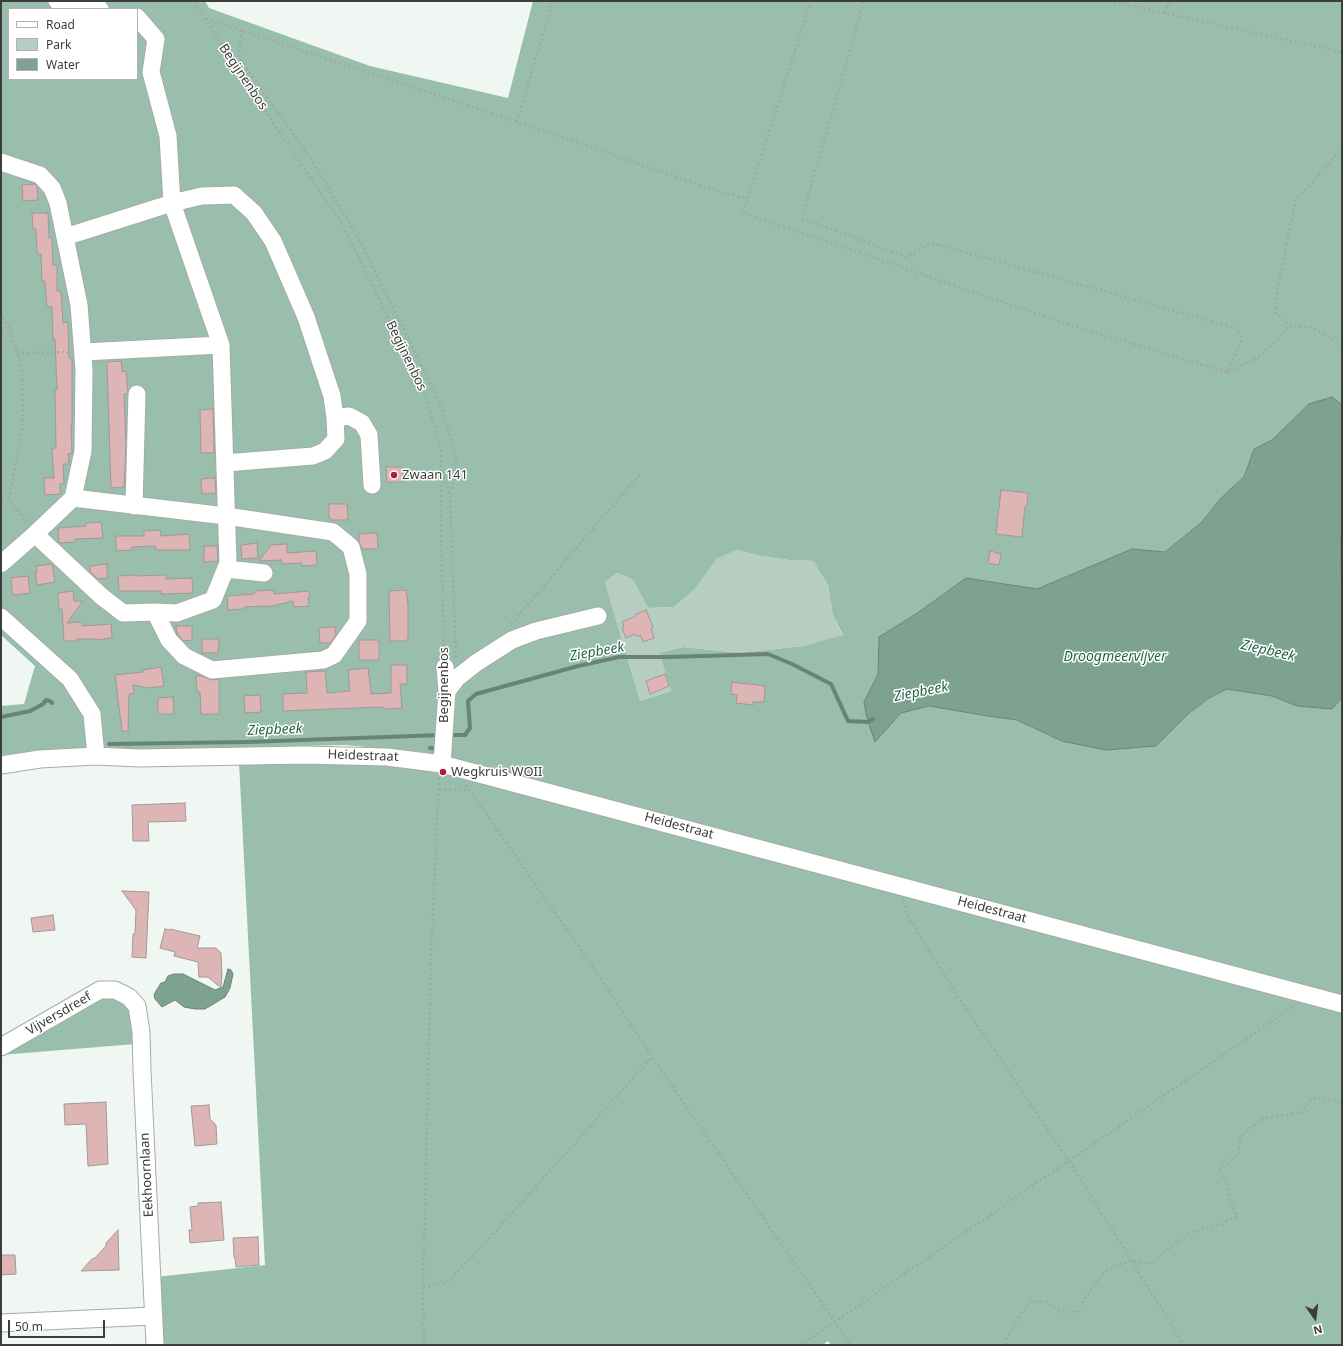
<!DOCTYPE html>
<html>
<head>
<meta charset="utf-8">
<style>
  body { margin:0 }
  #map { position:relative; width:1343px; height:1346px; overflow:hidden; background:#f0f7f3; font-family:"Noto Sans",sans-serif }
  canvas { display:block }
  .frame { position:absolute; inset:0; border:2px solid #3b3e3c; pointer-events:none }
  .legend { position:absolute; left:8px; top:8px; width:130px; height:72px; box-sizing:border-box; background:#fff; border:1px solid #b1b2b1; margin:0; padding:5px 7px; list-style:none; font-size:12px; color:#3b3e3c }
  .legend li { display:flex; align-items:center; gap:8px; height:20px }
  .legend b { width:20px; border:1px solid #b1b2b1 }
  .north { position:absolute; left:1295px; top:1298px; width:40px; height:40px; -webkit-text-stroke:3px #fff; paint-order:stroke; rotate:166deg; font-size:11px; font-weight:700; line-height:16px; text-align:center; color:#3b3e3c }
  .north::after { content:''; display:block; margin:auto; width:14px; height:18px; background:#3b3e3c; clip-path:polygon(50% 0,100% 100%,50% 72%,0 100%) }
  .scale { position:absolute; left:8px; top:1320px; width:97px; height:18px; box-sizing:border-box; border:2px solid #3b3e3c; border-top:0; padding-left:5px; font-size:12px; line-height:14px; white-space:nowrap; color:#3b3e3c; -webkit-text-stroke:3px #fff; paint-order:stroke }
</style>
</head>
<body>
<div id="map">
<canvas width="1343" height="1346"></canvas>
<div class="frame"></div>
<ul class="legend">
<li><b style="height:5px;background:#fff"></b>Road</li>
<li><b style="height:11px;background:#b5cec1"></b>Park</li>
<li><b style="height:11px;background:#7da290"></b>Water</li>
</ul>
<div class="north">N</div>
<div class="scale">50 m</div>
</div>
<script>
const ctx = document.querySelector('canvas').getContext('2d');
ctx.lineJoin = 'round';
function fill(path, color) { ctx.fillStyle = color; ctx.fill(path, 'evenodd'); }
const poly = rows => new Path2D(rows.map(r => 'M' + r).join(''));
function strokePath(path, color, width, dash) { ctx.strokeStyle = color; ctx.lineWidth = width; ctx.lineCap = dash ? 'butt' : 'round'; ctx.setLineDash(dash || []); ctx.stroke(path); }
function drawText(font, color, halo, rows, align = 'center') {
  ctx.font = font + ' "Noto Sans",sans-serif'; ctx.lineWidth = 3; ctx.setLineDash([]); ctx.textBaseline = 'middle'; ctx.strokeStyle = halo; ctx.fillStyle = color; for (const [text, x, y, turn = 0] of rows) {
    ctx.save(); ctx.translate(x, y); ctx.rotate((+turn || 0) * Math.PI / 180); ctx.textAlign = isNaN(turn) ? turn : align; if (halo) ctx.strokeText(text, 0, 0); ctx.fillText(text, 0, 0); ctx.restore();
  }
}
const green = poly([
  [737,550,761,556,789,560,813,561,828,585,833,616,843,636,803,646,740,653,683,647,659,653,671,691,640,701,605,582,617,573,633,580,648,608,674,607,694,590,717,559]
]);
const forest = poly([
  [1,1,205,1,209,8,370,66,508,98,533,1,1342,1,1342,407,1341,405,1309,404,1272,440,1254,449,1244,477,1220,499,1202,522,1165,552,1132,549,1037,589,966,578,916,614,879,637,878,674,864,702,867,718,875,741,901,713,929,706,988,716,1017,720,1062,741,1156,746,1189,713,1209,698,1227,689,1272,696,1297,706,1332,709,1342,698,1342,1345,831,1345,828,1341,823,1345,161,1345,156,1277,265,1265,239,762,344,759,429,767,430,753,345,745,91,751,1,755,1,706,24,704,35,666,1,635],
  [9,9,137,9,137,79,9,79],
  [737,550,761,556,789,560,813,561,828,585,833,616,843,635,803,646,740,653,683,647,659,653,671,691,640,701,605,582,617,573,633,580,648,608,674,607,694,590,717,559],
  [98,998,120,999,132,1010,135,1044,1,1055]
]);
const water = poly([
  [1332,397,1342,405,1342,532,1341,534,1342,698,1332,709,1297,706,1272,696,1227,689,1209,698,1189,713,1156,746,1106,750,1062,741,1017,720,988,716,929,706,901,713,875,742,867,718,864,702,878,674,879,637,916,614,966,578,1037,589,1132,549,1165,552,1202,522,1220,499,1244,477,1254,449,1272,440,1309,404,1332,397],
  [228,969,231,970,233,974,230,988,225,997,205,1009,195,1009,184,1007,175,1000,162,1007,155,999,154,995,156,991,161,983,165,982,168,976,174,974,183,974,215,990,223,987,228,969]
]);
const stream = poly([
  [1,717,30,711,43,704,46,700,50,701,52,703],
  [451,735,465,735,470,728,468,701,476,694,578,666,619,657,669,657,768,654,792,664,831,684,848,721,868,722,873,719],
  [109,744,247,742,441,735],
  [430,748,438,749]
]);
const building = poly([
  [35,184,37,186,38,200,23,201,22,185,35,184],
  [32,213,48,213,49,238,52,238,53,265,57,265,57,291,61,291,63,323,67,322,68,324,69,358,72,359,72,424,71,424,72,453,68,454,69,464,63,464,64,483,60,484,60,494,45,495,44,478,54,478,52,448,56,448,55,390,57,390,55,339,53,339,52,307,47,307,45,281,42,281,41,254,37,254,36,229,33,229,32,213],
  [121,361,122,372,126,371,128,392,127,394,124,394,126,444,124,487,111,488,107,362,121,361],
  [213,409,214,453,201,453,200,410,213,409],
  [386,467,402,467,403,482,387,482,386,467],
  [215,478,216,493,202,494,201,479,215,478],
  [1001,490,1028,493,1027,506,1025,506,1022,537,996,534,1001,490],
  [329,504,347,504,348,520,331,520,330,518,329,518,329,504],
  [101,522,103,538,75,539,75,542,59,543,58,528,86,526,86,523,101,522],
  [160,530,161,536,189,534,190,550,156,550,155,546,132,547,132,550,116,551,116,536,144,536,144,531,160,530],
  [377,533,378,549,362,549,359,542,359,534,377,533],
  [257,543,258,558,242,559,241,545,257,543],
  [287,544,287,553,316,551,317,565,302,566,302,563,282,564,282,560,259,561,271,545,287,544],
  [204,546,217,546,218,561,204,562,204,546],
  [990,551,1001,554,999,565,988,563,990,551],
  [52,564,55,582,37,585,35,573,37,573,36,566,52,564],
  [107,564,107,578,98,579,90,572,90,566,107,564],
  [136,575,136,576,166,575,166,579,192,578,193,593,161,594,161,591,119,591,118,576,136,575],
  [28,576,30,593,14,595,12,591,11,578,28,576],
  [273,590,274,594,309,591,310,597,308,598,309,606,294,607,293,601,268,607,268,606,244,607,244,609,228,610,227,596,254,594,256,591,273,590],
  [406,590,408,604,408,639,407,639,407,641,390,641,389,591,406,590],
  [73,591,74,601,83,601,67,623,82,622,83,626,111,624,112,638,96,640,96,639,77,639,77,641,64,641,62,609,59,609,58,593,73,591],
  [646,610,653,627,651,628,654,638,643,642,641,636,636,636,635,634,626,638,622,628,624,627,622,622,636,616,635,615,646,610],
  [176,626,192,626,192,640,183,641,177,633,176,626],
  [335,627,336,635,330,643,320,643,319,628,335,627],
  [202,639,219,639,218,653,202,653,202,639],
  [359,640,379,640,379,660,359,660,359,640],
  [391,665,407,665,407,684,400,684,402,708,383,709,383,707,356,708,283,711,283,694,307,693,306,672,325,671,327,693,350,691,348,670,368,668,371,694,391,693,391,665],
  [161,667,164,686,148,688,133,685,134,693,129,694,128,731,122,731,115,675,143,672,143,670,161,667],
  [665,674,669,686,650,694,646,681,665,674],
  [196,676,202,676,212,680,219,679,219,714,201,714,200,692,197,692,196,676],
  [732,682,765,686,764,702,753,702,753,705,736,703,737,695,731,694,732,682],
  [260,695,261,712,245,713,244,696,260,695],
  [173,697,174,714,158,714,158,698,173,697],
  [185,803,186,821,148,822,149,841,133,841,132,805,185,803],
  [122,891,149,892,146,958,132,957,133,934,135,934,136,910,122,891],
  [53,915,55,930,33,932,31,918,53,915],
  [165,929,170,930,170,929,200,936,197,948,216,948,221,953,222,976,221,988,208,977,199,977,198,962,174,956,175,952,160,948,165,929],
  [106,1102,108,1164,88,1166,86,1124,65,1125,64,1104,106,1102],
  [209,1105,210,1119,216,1125,217,1144,195,1146,191,1106,209,1105],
  [221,1202,224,1240,190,1243,189,1230,192,1230,190,1207,198,1206,198,1203,221,1202],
  [118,1230,119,1270,81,1271,92,1259,95,1258,106,1246,106,1243,118,1230],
  [258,1237,259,1265,236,1267,235,1258,234,1257,233,1238,258,1237],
  [1,1255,15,1255,16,1274,1,1275,1,1255]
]);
const path = poly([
  [194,1,232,62,344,227,425,394,441,449,441,532,444,653],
  [811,1,743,213,1073,326,1227,372,1242,340,1236,328,932,243,906,257,802,218,864,1],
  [1109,1,1342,52],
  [1165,13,1169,1],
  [206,19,517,122,721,192,748,199],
  [242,30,239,57,245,66],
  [233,62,245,66,310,158,358,237,438,399,451,438,457,466,450,496],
  [517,122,553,1],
  [1342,147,1315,180,1296,198,1277,292,1275,313,1290,326,1310,327,1342,344],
  [1,313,10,330,22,368,23,425,9,499,27,523],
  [17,353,68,352],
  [1227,372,1233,370,1262,355,1290,326],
  [442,472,450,496,456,658],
  [511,624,642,472],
  [466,785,599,976,652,1057,851,1345],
  [439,790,468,789],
  [903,901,907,915,958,997,1069,1161,1184,1345],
  [423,1288,447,1282,477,1252,652,1057],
  [424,1345,423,1288,431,956,439,778],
  [801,1345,1294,1006],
  [1006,1345,1007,1339,1020,1314,1033,1301,1047,1302,1062,1312,1077,1312,1085,1298,1105,1271,1130,1261,1152,1264,1164,1252,1190,1233,1222,1224,1237,1216,1229,1197,1228,1182,1218,1170,1238,1155,1241,1136,1264,1118,1301,1113,1312,1098,1326,1099,1342,1103]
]);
const minor = poly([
  [57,1,100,9],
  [137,17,156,39,151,72,168,136,172,203,221,345],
  [1,162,40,175,52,188,58,203,79,305,84,370,83,451,73,498,35,534,1,564],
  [65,237,172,203,202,196,234,195,254,213,273,241,306,317,332,396,335,418,336,439,325,451,313,456,225,463],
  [83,352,221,345,228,563,213,600,177,613,155,612],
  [335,418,349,416,362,423,369,435,372,485],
  [134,506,137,394],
  [35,534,101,596,123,613,155,612,169,640,184,656,212,670,323,660,334,655,358,621,358,574,351,547,333,532,226,516,73,498],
  [226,569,264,573],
  [1,617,70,679,92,714,96,756],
  [447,691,457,678,476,663,512,640,536,631,598,616],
  [442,764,447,691,445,667],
  [1,765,40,759,96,756,139,758,304,755,387,757,442,764,1342,1004],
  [1,1047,100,990,115,990,129,997,137,1006,141,1032,142,1070,155,1345],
  [1,1323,153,1316]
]);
const markers = [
  [394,475,4,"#b11d3a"],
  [443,772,4,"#b11d3a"]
];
const streetNames = [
  ["Begijnenbos",243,77,56],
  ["Begijnenbos",406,356,64],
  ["Begijnenbos",444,685,-90],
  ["Heidestraat",363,756,2],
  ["Heidestraat",679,826,15],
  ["Heidestraat",992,910,15],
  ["Vijversdreef",59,1014,-30],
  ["Eekhoornlaan",147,1175,-93]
];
const poiNames = [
  ["Zwaan 141",402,475],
  ["Wegkruis WOII",451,772]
];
const waterNames = [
  ["Ziepbeek",1268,651,13],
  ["Ziepbeek",597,652,-10],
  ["Droogmeervijver",1115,657],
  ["Ziepbeek",921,692,-11],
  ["Ziepbeek",275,730,-2]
];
fill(green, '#b5cec1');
fill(forest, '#99beac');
fill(water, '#7da290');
strokePath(water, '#698477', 1);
strokePath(stream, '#698477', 4);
fill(building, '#deb5b5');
strokePath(building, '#a19898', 1);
strokePath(minor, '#a5aca8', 19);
strokePath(path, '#a1a7a3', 2.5, [2, 3]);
strokePath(minor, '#fff', 17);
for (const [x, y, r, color] of markers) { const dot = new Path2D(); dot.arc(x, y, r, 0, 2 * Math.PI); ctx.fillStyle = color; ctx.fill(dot); strokePath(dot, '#fff', 1.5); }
drawText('13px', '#3b3e3c', '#fff', streetNames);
drawText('13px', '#3b3e3c', '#fff', poiNames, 'left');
drawText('italic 14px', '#24644a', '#fff', waterNames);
</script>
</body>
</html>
